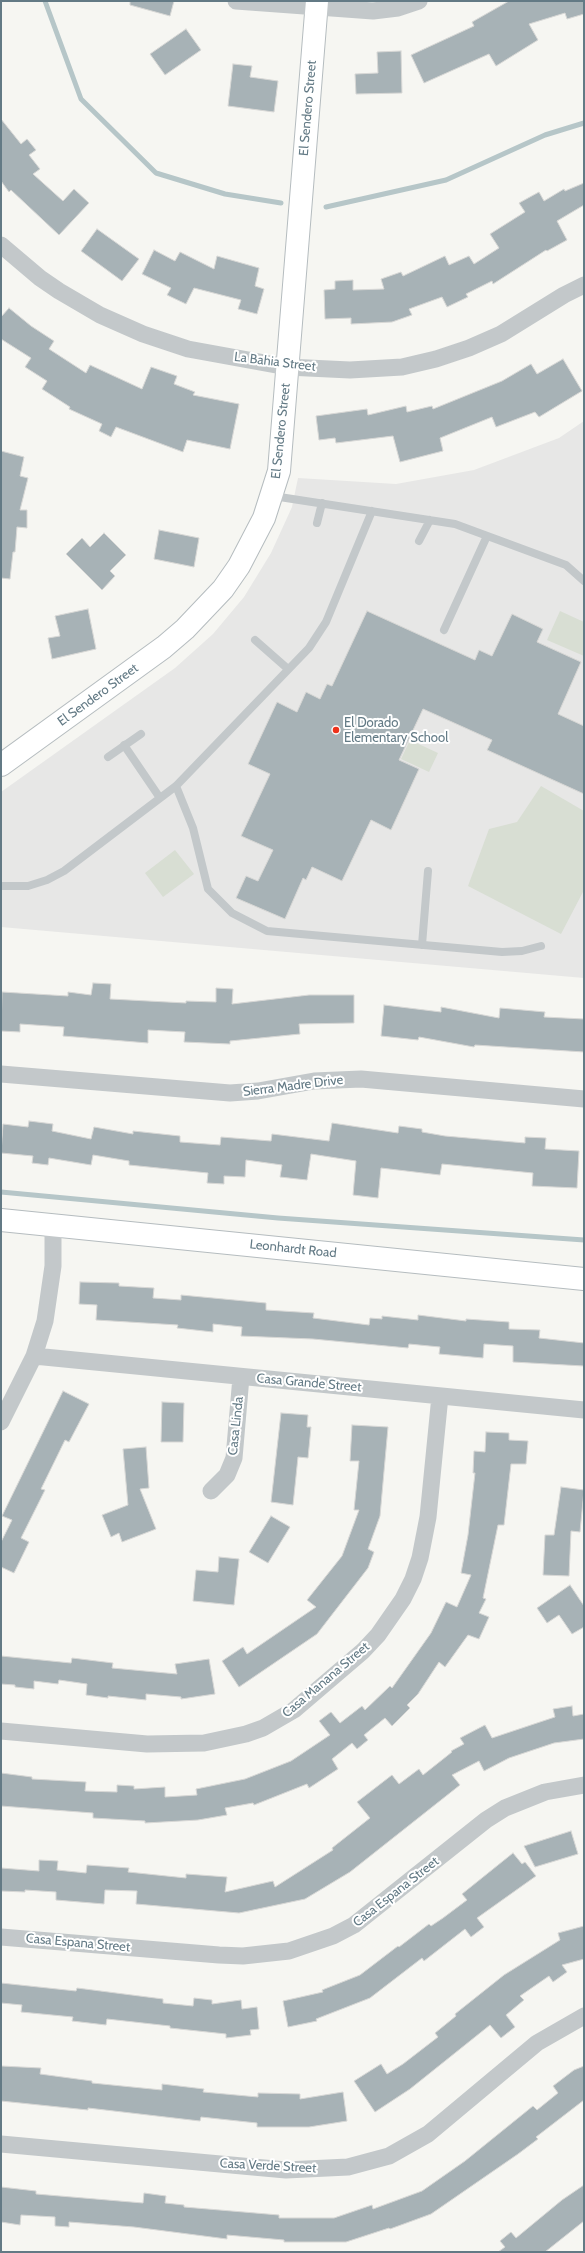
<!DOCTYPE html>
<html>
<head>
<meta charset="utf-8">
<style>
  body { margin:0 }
  #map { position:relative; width:585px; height:2253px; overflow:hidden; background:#f6f6f2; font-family:Cabin,sans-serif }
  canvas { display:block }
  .frame { position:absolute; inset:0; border:2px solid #637a85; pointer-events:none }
</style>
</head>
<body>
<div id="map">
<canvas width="585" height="2253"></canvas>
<div class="frame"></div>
</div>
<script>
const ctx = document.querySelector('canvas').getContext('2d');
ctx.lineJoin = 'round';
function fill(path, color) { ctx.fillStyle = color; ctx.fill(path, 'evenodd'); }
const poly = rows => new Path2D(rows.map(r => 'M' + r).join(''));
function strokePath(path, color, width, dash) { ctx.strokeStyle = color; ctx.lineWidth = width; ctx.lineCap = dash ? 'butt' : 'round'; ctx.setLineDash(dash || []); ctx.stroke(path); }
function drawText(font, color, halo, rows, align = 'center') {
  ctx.font = font + ' Cabin,sans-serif'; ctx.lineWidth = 4; ctx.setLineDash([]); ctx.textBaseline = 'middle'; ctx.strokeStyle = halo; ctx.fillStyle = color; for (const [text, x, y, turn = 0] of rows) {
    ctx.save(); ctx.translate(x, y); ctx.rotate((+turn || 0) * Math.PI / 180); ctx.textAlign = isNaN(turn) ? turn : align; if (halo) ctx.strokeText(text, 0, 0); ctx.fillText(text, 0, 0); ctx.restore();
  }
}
const built = poly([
  [584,421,584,978,1,927,1,792,175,668,213,634,244,597,271,553,292,507,298,478,396,484,474,470,559,438]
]);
const green = poly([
  [560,611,584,622,584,656,547,640],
  [410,740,438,753,429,772,401,759],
  [541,786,584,811,584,890,561,934,468,886,489,829,517,822],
  [175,850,194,874,163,897,145,873]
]);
const stream = poly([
  [45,1,81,99,156,173,225,194,281,203],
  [326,207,446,180,545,135,584,123],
  [1,1192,278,1218,584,1240]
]);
const building = poly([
  [130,1,174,1,170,16,130,5,130,1],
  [509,1,584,1,584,14,567,19,565,13,529,24,538,40,496,66,489,54,424,83,411,55,474,26,472,22,509,1],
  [186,29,201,50,165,75,150,54,186,29],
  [401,51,402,93,356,94,355,74,378,73,377,52,401,51],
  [233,64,252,66,250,77,278,81,274,112,228,106,233,64],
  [1,119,21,144,27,139,36,150,29,155,40,169,33,174,63,201,74,189,89,203,59,235,11,190,9,192,1,181,1,119],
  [584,183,584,205,557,221,567,240,547,251,546,250,493,284,492,281,466,294,468,297,447,307,442,297,409,309,412,315,392,322,351,324,351,318,325,319,324,290,335,289,335,281,353,280,353,290,384,289,381,279,401,272,403,276,445,256,449,265,469,256,474,264,499,248,490,234,525,212,519,203,539,192,544,201,564,189,565,191,584,183],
  [97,229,139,259,122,281,81,251,97,229],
  [154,250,175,261,180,252,214,269,217,256,259,268,255,286,264,289,257,314,238,309,241,300,194,288,186,304,167,295,171,288,142,274,154,250],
  [9,308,31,326,54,341,49,349,86,373,90,365,142,389,151,367,177,376,174,384,195,392,193,395,239,404,230,449,187,440,183,452,116,427,111,437,99,431,102,424,69,409,70,407,42,389,47,381,25,367,31,358,1,339,1,317,9,308],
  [563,359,582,391,539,417,535,412,496,427,492,417,440,438,443,451,400,462,393,436,336,443,335,438,319,440,316,416,367,409,368,415,406,406,407,412,432,406,433,409,502,381,531,364,537,374,563,359],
  [1,451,24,457,20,476,28,478,20,510,27,510,27,528,17,527,15,552,13,552,10,579,1,578,1,451],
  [159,530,199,538,194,567,154,559,159,530],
  [104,533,126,555,110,571,115,576,102,590,66,554,82,538,90,547,104,533],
  [88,609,96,649,52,659,48,638,60,636,55,616,88,609],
  [367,611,475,660,479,650,492,656,512,614,543,629,537,642,581,662,558,714,584,726,584,794,487,750,492,740,423,709,399,760,419,769,391,830,371,820,342,881,312,867,306,880,303,878,285,919,236,898,246,876,258,881,273,850,241,836,270,774,248,764,277,702,297,712,306,692,320,699,327,684,332,686,367,611],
  [93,983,111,984,110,999,186,1003,186,1001,216,1002,216,988,233,989,232,1004,309,995,354,995,354,1023,299,1024,300,1034,230,1041,230,1044,184,1042,185,1032,148,1030,148,1043,63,1036,64,1027,20,1024,20,1032,1,1031,2,992,68,996,68,992,91,995,93,983],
  [384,1005,441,1012,441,1007,499,1018,500,1008,545,1012,544,1017,584,1019,584,1052,475,1045,474,1047,419,1037,418,1040,381,1036,384,1005],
  [29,1121,53,1124,52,1131,91,1139,94,1127,133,1134,133,1131,180,1136,180,1142,220,1145,221,1137,271,1141,272,1134,329,1141,332,1123,398,1133,399,1126,422,1129,422,1132,445,1136,525,1143,525,1137,546,1138,545,1149,579,1151,577,1188,532,1186,533,1173,442,1164,440,1175,381,1168,378,1198,353,1195,356,1161,311,1154,307,1180,280,1177,282,1165,246,1160,245,1177,224,1176,224,1184,207,1183,208,1173,129,1165,129,1161,93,1155,91,1165,49,1158,48,1165,32,1163,33,1156,1,1153,3,1124,28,1127,29,1121],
  [80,1282,119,1283,119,1286,154,1288,153,1298,181,1300,181,1295,266,1303,266,1310,314,1313,313,1318,369,1325,370,1318,382,1319,382,1316,418,1320,418,1315,466,1321,466,1319,509,1322,509,1329,540,1330,539,1338,584,1343,584,1366,513,1362,513,1346,484,1344,483,1358,439,1354,440,1347,409,1344,408,1348,313,1339,241,1336,242,1327,213,1324,213,1332,177,1328,178,1325,96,1320,97,1305,79,1304,80,1282],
  [63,1391,89,1404,69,1442,65,1440,41,1489,45,1490,21,1538,29,1542,14,1573,1,1567,1,1542,12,1520,2,1516,63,1391],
  [162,1402,184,1403,183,1442,161,1442,162,1402],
  [281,1413,308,1415,307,1427,311,1427,308,1458,298,1457,293,1505,271,1502,281,1413],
  [352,1425,388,1427,380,1516,368,1549,374,1552,368,1568,317,1634,239,1687,222,1661,243,1647,247,1654,316,1607,307,1600,342,1556,359,1510,354,1510,359,1461,350,1461,352,1425],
  [486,1432,509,1433,509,1440,528,1441,526,1464,511,1464,504,1525,498,1525,483,1598,486,1599,479,1613,489,1617,479,1639,468,1635,445,1667,439,1662,418,1694,407,1705,410,1708,392,1726,385,1718,364,1735,368,1740,357,1749,352,1743,332,1759,338,1769,309,1788,307,1784,254,1805,253,1803,225,1808,227,1815,198,1820,145,1823,145,1821,93,1818,93,1813,1,1806,1,1773,32,1777,32,1779,86,1782,85,1791,117,1792,117,1785,134,1786,134,1789,165,1787,165,1797,197,1795,196,1789,245,1779,291,1761,330,1735,319,1721,331,1712,340,1723,362,1706,365,1710,390,1686,392,1688,431,1633,446,1602,457,1607,471,1575,461,1573,468,1535,475,1473,473,1473,474,1451,485,1452,486,1432],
  [146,1447,149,1488,140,1489,156,1529,122,1542,119,1533,111,1537,102,1515,128,1505,123,1449,146,1447],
  [561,1487,584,1490,580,1532,571,1531,569,1576,543,1575,545,1535,554,1535,561,1487],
  [271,1516,290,1527,268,1563,249,1552,271,1516],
  [219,1557,239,1559,234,1605,193,1601,196,1570,218,1572,219,1557],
  [570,1585,584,1606,584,1627,572,1634,559,1615,547,1623,537,1608,570,1585],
  [1,1656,71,1663,72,1658,113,1663,112,1668,177,1674,175,1664,209,1659,215,1694,181,1699,181,1697,146,1694,146,1700,108,1696,108,1698,86,1695,87,1684,59,1680,58,1684,34,1681,34,1689,15,1687,15,1685,1,1684,1,1656],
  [572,1706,573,1716,584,1714,584,1739,554,1743,509,1758,484,1771,479,1761,452,1775,460,1785,350,1872,305,1899,239,1913,136,1904,137,1891,105,1890,104,1904,56,1900,56,1892,25,1890,25,1892,1,1891,1,1868,39,1871,39,1860,58,1861,57,1870,86,1873,87,1865,129,1868,128,1872,186,1878,186,1874,227,1877,225,1892,273,1881,275,1887,333,1850,332,1848,370,1818,357,1802,392,1775,399,1784,419,1769,423,1775,452,1752,451,1751,464,1744,460,1738,485,1725,492,1738,555,1717,553,1709,572,1706],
  [571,1831,578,1854,535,1867,524,1846,571,1831],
  [513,1853,522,1864,525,1862,536,1876,477,1918,484,1927,471,1937,465,1929,424,1961,422,1958,370,1998,316,2019,317,2021,288,2027,283,2001,323,1992,322,1990,360,1975,398,1946,399,1947,429,1924,431,1926,443,1918,467,1900,462,1894,513,1853],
  [584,1926,584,1959,562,1965,567,1972,553,1982,549,1976,520,1996,524,2000,506,2015,515,2027,501,2038,490,2025,410,2089,375,2112,354,2081,381,2064,387,2074,403,2064,438,2037,435,2033,456,2016,455,2014,504,1975,560,1940,558,1933,584,1926],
  [1,1983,76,1991,77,1988,163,1999,163,2003,193,2006,194,1998,212,2000,212,2004,241,2000,242,2009,257,2007,259,2029,250,2030,251,2035,226,2038,226,2034,170,2028,170,2026,107,2019,106,2025,72,2021,73,2017,21,2012,22,2005,1,2003,1,1983],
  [1,2066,41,2068,40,2074,92,2081,92,2083,162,2090,162,2084,204,2089,203,2092,258,2097,258,2093,300,2094,300,2099,343,2092,347,2121,309,2127,257,2127,257,2123,201,2117,200,2121,88,2108,88,2110,1,2101,1,2066],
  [584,2066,584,2100,536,2137,538,2139,518,2154,431,2214,390,2229,389,2228,346,2242,284,2242,284,2240,227,2235,227,2239,134,2227,69,2222,69,2227,55,2226,55,2217,21,2215,20,2225,1,2222,1,2187,36,2191,36,2194,143,2203,144,2193,166,2196,165,2203,184,2205,184,2207,279,2215,279,2218,334,2218,372,2205,373,2209,422,2191,465,2161,533,2106,537,2110,558,2093,553,2086,574,2070,584,2066],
  [584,2185,584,2221,545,2252,498,2252,505,2247,500,2241,511,2232,516,2238,562,2200,584,2185]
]);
const lane = poly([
  [273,496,455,524,566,565,584,581],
  [317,523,322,503],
  [419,541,430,520],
  [444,630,487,536],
  [255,640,288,669],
  [124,745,160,798],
  [108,757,141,734],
  [176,786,193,828,208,889,232,913,267,931,502,952,522,951,541,946],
  [1,886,28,886,47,880,64,871,176,786,309,648,326,622,372,511],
  [422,945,428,871]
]);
const street = poly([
  [236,1,373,11,398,8,419,1],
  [1,245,40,278,59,291,100,315,143,334,188,349,287,367,350,370,402,367,436,359,469,348,501,334,564,295,584,285],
  [1,1074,230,1093,258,1091,314,1081,361,1079,584,1099],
  [34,1356,584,1410],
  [1,1422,34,1356,45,1321,53,1266,53,1225],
  [211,1491,227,1475,234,1458,241,1377],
  [1,1731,147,1744,204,1743,246,1734,263,1728,294,1710,363,1651,378,1635,403,1599,413,1579,420,1558,428,1517,440,1396],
  [1,1937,219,1955,243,1956,289,1951,333,1936,354,1925,486,1820,505,1808,545,1792,584,1785],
  [1,2144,286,2170,348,2167,389,2156,428,2134,537,2043,584,2016]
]);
const secondary = poly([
  [1,765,164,647,185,629,223,589,239,566,264,518,279,471,317,1],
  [1,1220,584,1279]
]);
const markers = [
  [336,730,4,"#ee321b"]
];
const streetNames = [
  ["El Sendero Street",308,108,-85],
  ["La Bahia Street",275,362,7],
  ["El Sendero Street",281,431,-84],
  ["El Sendero Street",98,695,-36],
  ["Sierra Madre Drive",293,1086,-7],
  ["Leonhardt Road",293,1249,6],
  ["Casa Grande Street",309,1383,5],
  ["Casa Linda",236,1426,-84],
  ["Casa Manana Street",326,1680,-40],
  ["Casa Espana Street",396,1892,-38],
  ["Casa Espana Street",78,1943,5],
  ["Casa Verde Street",268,2166,3]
];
const poiNames = [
  ["El Dorado",344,723],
  ["Elementary School",344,738]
];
fill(built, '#e7e7e6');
fill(green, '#d8ded3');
strokePath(stream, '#b6c6c8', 5);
fill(building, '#a7b2b6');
strokePath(building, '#d7d7d5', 1);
strokePath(secondary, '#b5bcbf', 24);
strokePath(lane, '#c3c8ca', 8);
strokePath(street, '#c3c8ca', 17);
strokePath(secondary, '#fff', 22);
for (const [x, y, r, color] of markers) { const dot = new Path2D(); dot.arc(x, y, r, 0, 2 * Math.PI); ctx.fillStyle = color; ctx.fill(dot); strokePath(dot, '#fff', 1.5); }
drawText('13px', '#637a85', '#fff', streetNames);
drawText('13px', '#637a85', '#fff', poiNames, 'left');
</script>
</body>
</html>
